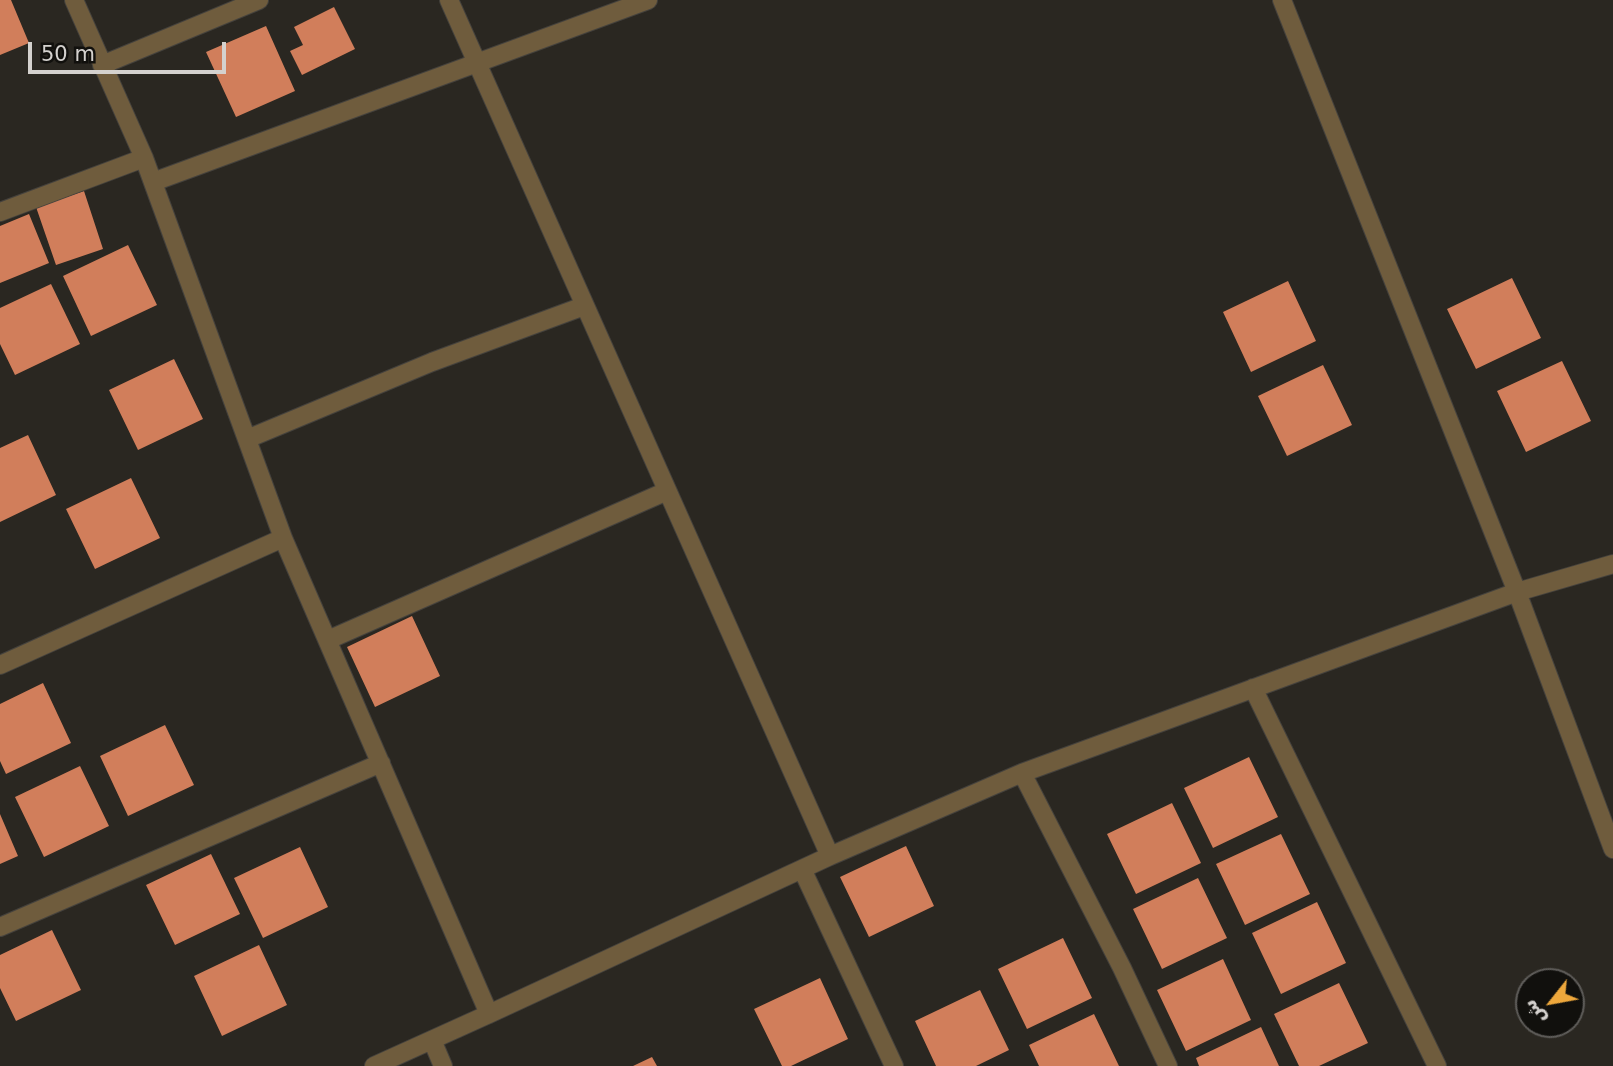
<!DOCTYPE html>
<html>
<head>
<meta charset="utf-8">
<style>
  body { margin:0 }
  #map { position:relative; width:1613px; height:1066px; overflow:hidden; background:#2a2721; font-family:"DejaVu Sans",Vazirmatn,sans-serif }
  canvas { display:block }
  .north { position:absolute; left:1515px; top:968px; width:70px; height:70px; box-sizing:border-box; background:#11100d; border:2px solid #5f5d5a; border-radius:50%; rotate:239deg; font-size:19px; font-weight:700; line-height:28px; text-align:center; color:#d4d1ce }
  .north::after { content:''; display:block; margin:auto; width:24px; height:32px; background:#eea83c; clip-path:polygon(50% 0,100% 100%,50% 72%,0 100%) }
  .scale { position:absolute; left:28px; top:42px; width:198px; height:32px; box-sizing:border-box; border:4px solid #d4d1ce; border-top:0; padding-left:9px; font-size:21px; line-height:24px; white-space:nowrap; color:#d4d1ce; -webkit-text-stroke:5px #11100d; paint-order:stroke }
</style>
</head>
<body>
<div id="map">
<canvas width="1613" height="1066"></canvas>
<div class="north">ش</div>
<div class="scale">50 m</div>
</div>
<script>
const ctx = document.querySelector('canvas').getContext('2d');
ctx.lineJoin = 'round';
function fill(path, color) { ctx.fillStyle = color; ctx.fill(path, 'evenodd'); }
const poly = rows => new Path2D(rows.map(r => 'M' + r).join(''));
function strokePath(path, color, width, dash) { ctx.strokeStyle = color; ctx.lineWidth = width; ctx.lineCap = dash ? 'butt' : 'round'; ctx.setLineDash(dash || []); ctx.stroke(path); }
const building = poly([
  [0,0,11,0,29,43,0,55],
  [334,7,355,49,302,75,290,51,303,45,294,27],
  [266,26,295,91,236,117,206,52],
  [84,191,103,249,56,265,36,207],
  [29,214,49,263,0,283,0,226],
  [128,245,157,305,91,336,63,276],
  [1512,278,1541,338,1476,369,1447,309],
  [1288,281,1316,341,1251,372,1223,312],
  [51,284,80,344,15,375,0,344,0,308],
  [174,359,203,419,138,450,109,390],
  [1562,361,1591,421,1526,452,1497,391],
  [1323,365,1352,425,1287,456,1258,396],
  [28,435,56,495,0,522,0,448],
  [131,478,160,538,95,569,66,509],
  [412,616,440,676,375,707,347,647],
  [43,683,71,743,6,774,0,761,0,704],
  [165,725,194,785,128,816,100,756],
  [1249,757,1278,817,1213,848,1184,788],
  [80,766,109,826,44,857,15,797],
  [1172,803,1201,863,1136,894,1107,834],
  [0,814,18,856,0,864],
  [1281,834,1310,894,1245,925,1216,864],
  [906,846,934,906,869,937,840,877],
  [300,847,328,907,263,938,234,878],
  [211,854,240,914,175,945,146,885],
  [1198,878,1227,938,1162,969,1133,909],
  [1317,902,1346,963,1281,994,1252,933],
  [52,930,81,990,16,1021,0,988,0,955],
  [1063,938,1092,998,1027,1029,998,969],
  [259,945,287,1005,222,1036,194,976],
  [1223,959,1251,1020,1186,1051,1157,990],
  [820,978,848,1039,791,1066,782,1066,754,1009],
  [1339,983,1368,1043,1319,1066,1299,1066,1274,1014],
  [980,990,1009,1050,976,1066,936,1066,915,1021],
  [1094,1014,1119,1066,1039,1066,1029,1045],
  [1261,1027,1279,1066,1199,1066,1196,1058],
  [652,1057,657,1066,633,1066]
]);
const street = poly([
  [74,0,144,158,283,538,489,1014,830,856,1022,773,1517,592,1613,564],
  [449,0,830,856],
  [1282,0,1517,592,1613,849],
  [102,65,259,0],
  [153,182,648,0],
  [0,212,144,158],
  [247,439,432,362,584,306],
  [328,640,667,491],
  [0,665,283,538],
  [1253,688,1437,1066],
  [1022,773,1122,968,1168,1066],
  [802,869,894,1066],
  [0,927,381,763],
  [432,1040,443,1066],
  [374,1066,489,1014]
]);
fill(building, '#d17e5b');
strokePath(street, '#45423d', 20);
strokePath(street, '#6f5c3d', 18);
</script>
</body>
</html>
